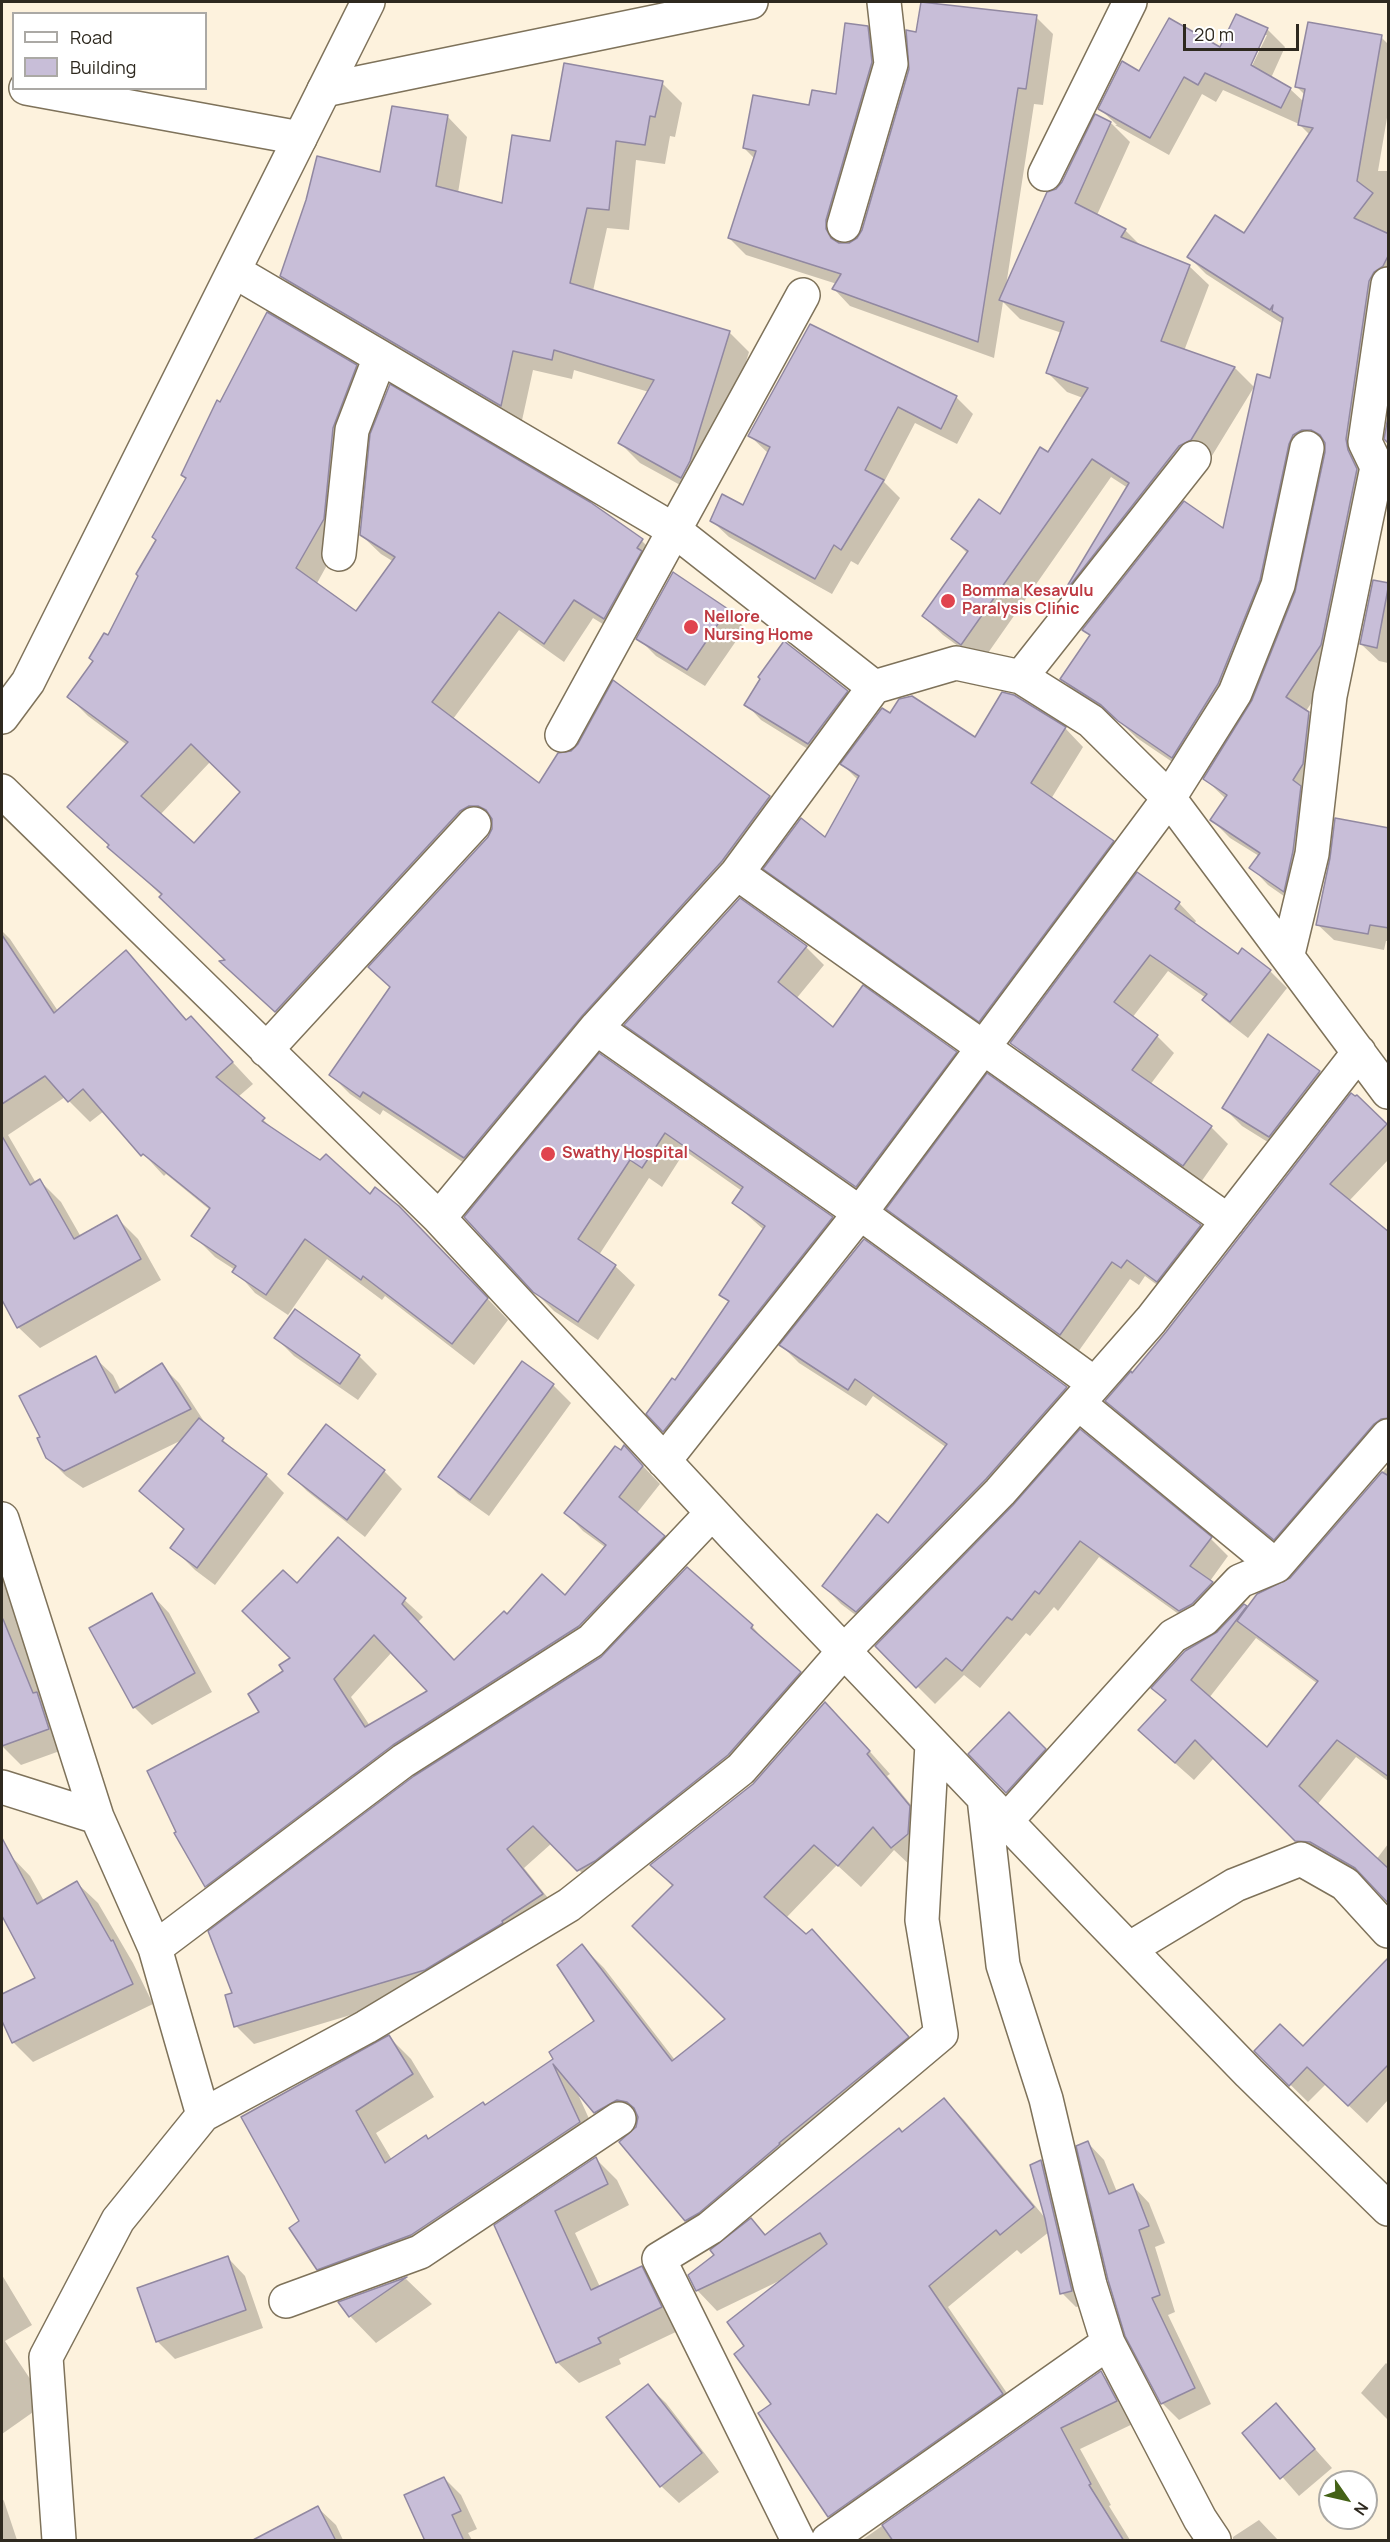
<!DOCTYPE html>
<html>
<head>
<meta charset="utf-8">
<style>
  body { margin:0 }
  #map { position:relative; width:1390px; height:2542px; overflow:hidden; background:#fdf2dd; font-family:Manrope,sans-serif }
  canvas { display:block }
  .frame { position:absolute; inset:0; border:3px solid #2e291f; pointer-events:none }
  .legend { position:absolute; left:12px; top:12px; width:195px; height:78px; box-sizing:border-box; background:#fff; border:2px solid #aba9a5; margin:0; padding:8px 10px; list-style:none; font-size:18px; color:#2e291f }
  .legend li { display:flex; align-items:center; gap:12px; height:30px }
  .legend b { width:30px; border:2px solid #aba9a5 }
  .north { position:absolute; left:1318px; top:2470px; width:60px; height:60px; box-sizing:border-box; background:#fff; border:2px solid #aba9a5; border-radius:50%; rotate:124deg; font-size:16px; font-weight:700; line-height:24px; text-align:center; color:#2e291f }
  .north::after { content:''; display:block; margin:auto; width:21px; height:27px; background:#446216; clip-path:polygon(50% 0,100% 100%,50% 72%,0 100%) }
  .scale { position:absolute; left:1183px; top:24px; width:116px; height:27px; box-sizing:border-box; border:3px solid #2e291f; border-top:0; padding-left:8px; font-size:18px; line-height:21px; white-space:nowrap; color:#2e291f; -webkit-text-stroke:4px #fff; paint-order:stroke }
</style>
</head>
<body>
<div id="map">
<canvas width="1390" height="2542"></canvas>
<div class="frame"></div>
<ul class="legend">
<li><b style="height:8px;background:#fff"></b>Road</li>
<li><b style="height:16px;background:#c8bed8"></b>Building</li>
</ul>
<div class="north">N</div>
<div class="scale">20 m</div>
</div>
<script>
const ctx = document.querySelector('canvas').getContext('2d');
ctx.lineJoin = 'round';
function fill(path, color) { ctx.fillStyle = color; ctx.fill(path, 'evenodd'); }
const poly = rows => new Path2D(rows.map(r => 'M' + r).join(''));
function strokePath(path, color, width, dash) { ctx.strokeStyle = color; ctx.lineWidth = width; ctx.lineCap = dash ? 'butt' : 'round'; ctx.setLineDash(dash || []); ctx.stroke(path); }
function drawText(font, color, halo, rows, align = 'center') {
  ctx.font = font + ' Manrope,sans-serif'; ctx.lineWidth = 4.5; ctx.setLineDash([]); ctx.textBaseline = 'middle'; ctx.strokeStyle = halo; ctx.fillStyle = color; for (const [text, x, y, turn = 0] of rows) {
    ctx.save(); ctx.translate(x, y); ctx.rotate((+turn || 0) * Math.PI / 180); ctx.textAlign = isNaN(turn) ? turn : align; if (halo) ctx.strokeText(text, 0, 0); ctx.fillText(text, 0, 0); ctx.restore();
  }
}
const shadow = poly([
  [1036,17,1053,34,1043,105,1034,104,1006,286,1057,190,1063,183,1096,116,1112,124,1130,142,1097,215,1125,230,1142,247,1189,266,1209,285,1184,351,1235,368,1254,387,1210,459,1080,616,1061,598,1128,488,1111,477,981,663,943,635,923,616,967,553,953,539,1000,516,1049,455,1083,398,1067,392,1047,372,1062,333,1020,319,1003,302,994,358,850,306,834,289,837,284,746,255,729,238,755,159,744,148,811,107,838,96,867,27,884,44,842,245,848,245,858,240,863,231,911,69,918,33],
  [1267,29,1285,47,1271,78,1290,89,1304,102,1305,95,1297,87,1381,37,1388,44,1388,112,1378,171,1388,171,1388,295,1338,663,1306,711,1326,731,1301,908,1268,885,1251,867,1259,856,1230,838,1212,820,1226,799,1205,779,1254,701,1297,592,1326,447,1319,447,1277,597,1190,774,1137,738,1120,722,1079,697,1062,679,1091,636,1084,629,1224,530,1271,380,1283,324,1206,274,1189,257,1244,235,1310,135,1299,124,1223,90,1216,102,1202,94,1169,155,1115,125,1117,125,1100,109,1139,73,1221,49],
  [1263,35,1267,35,1249,72,1246,71],
  [662,83,682,103,675,137,670,136,665,164,636,160,629,230,607,228,593,291,729,332,749,352,710,482,702,497,640,463,620,443,649,392,574,370,572,379,533,370,521,425,302,296,281,276,381,174,447,116,467,137,458,193,504,205,551,143],
  [810,326,956,397,973,414,957,444,915,423,884,482,900,498,858,565,851,561,832,594,729,537,712,521,744,507,769,454,750,436],
  [356,366,375,385,342,538,316,585,357,613,394,562,381,554,361,535,589,503,642,541,661,560,624,637,593,618,564,662,519,630,453,719,540,785,579,745,614,682,769,797,788,816,484,1176,383,1110,380,1115,350,1094,331,1075,391,988,489,838,494,824,487,825,295,1030,243,982,226,961,162,896,88,826,127,745,88,716,69,697,94,662,108,637,187,479,183,475,220,404],
  [210,762,242,792,194,845,160,815],
  [1388,584,1388,663,1379,661,1361,644],
  [727,610,745,628,705,686,656,656,638,638],
  [847,692,862,707,824,759,761,720,746,704],
  [890,715,975,739,1065,728,1083,747,1051,799,1113,842,1131,860,998,1039,784,887,765,869,826,839,858,780,842,764],
  [1388,829,1388,941,1386,941,1384,950,1334,940,1317,924],
  [1179,903,1196,921,1194,924,1238,956,1242,950,1270,971,1287,988,1248,1038,1221,1017,1204,1000,1206,998,1168,971,1132,1018,1157,1036,1174,1053,1150,1085,1211,1127,1228,1144,1201,1182,1029,1060,1012,1043],
  [2,931,10,939,58,1011,126,952,188,1021,212,1040,253,1084,238,1097,280,1135,421,1229,508,1320,474,1365,385,1296,382,1300,327,1259,288,1315,255,1293,235,1270,215,1257,193,1235,210,1210,166,1174,164,1176,104,1111,90,1122,65,1097,8,1135,36,1183,40,1181,61,1202,81,1237,116,1217,138,1239,161,1280,40,1348,18,1327,2,1297],
  [806,947,824,965,796,999,833,1029,956,1053,973,1071,874,1204,644,1042,626,1025],
  [1268,1036,1319,1072,1337,1090,1287,1154,1242,1126,1224,1108],
  [600,1055,832,1218,851,1237,683,1450,648,1414,675,1382,730,1303,721,1294,764,1230,734,1203,742,1191,685,1151,662,1187,649,1178,599,1255,615,1266,635,1285,598,1340,554,1311,534,1291],
  [1357,1097,1388,1127,1388,1160,1349,1201,1388,1234,1388,1446,1293,1557,1125,1419,1107,1401,1133,1375],
  [888,1209,1200,1226,1218,1244,1175,1298,1145,1276,1139,1285,1130,1279,1078,1352,906,1227],
  [864,1241,1066,1388,1084,1406,874,1629,841,1604,824,1586,888,1525,947,1448,873,1396,866,1406,799,1363,781,1345],
  [276,1338,359,1356,377,1374,358,1400,294,1356],
  [95,1358,113,1375,121,1391,161,1365,179,1383,207,1426,240,1455,266,1475,284,1493,215,1585,195,1570,177,1552,185,1531,141,1491,184,1439,83,1488,66,1476,47,1457],
  [553,1385,571,1403,489,1516,458,1494,440,1476],
  [326,1426,384,1471,402,1489,365,1537,307,1491,290,1474],
  [642,1465,660,1484,637,1513,682,1554,224,1903,207,1886,261,1712,292,1658,297,1585,338,1539,423,1617,418,1622,455,1661,507,1617,565,1597,605,1547,583,1531,566,1513],
  [392,1652,429,1691,370,1726,351,1697],
  [1388,1466,1388,1781,1356,1757,1317,1805,1376,1860,1388,1844,1388,1902,1372,1885,1330,1860,1315,1859,1214,1758,1194,1780,1159,1749,1167,1701,1153,1688,1218,1633,1244,1606,1248,1609,1291,1579],
  [1256,1638,1318,1684,1267,1749,1209,1698],
  [1015,1506,1211,1539,1228,1556,1210,1581,1230,1601,1198,1628,1099,1557,1058,1611,1054,1607,1030,1636,1026,1633,980,1688,964,1675,935,1704,877,1646],
  [2,1556,28,1641,23,1642,68,1748,21,1765,2,1746],
  [687,1569,752,1626,769,1646,818,1691,597,1888,552,1843,524,1868,560,1913,444,1987,254,2044,236,2026,234,1993,602,1658],
  [152,1595,169,1613,212,1692,152,1725,134,1707],
  [1009,1714,1063,1767,1024,1810,970,1754],
  [846,1725,890,1774,887,1776,931,1829,914,1869,894,1850,861,1887,837,1865,786,1918,806,1936,812,1931,929,2059,708,2242,686,2220,638,2122,618,2134,576,2090,601,2145,340,2291,318,2269,301,2222,389,2037,411,2059,434,2097,376,2133,392,2160,485,2106,555,2060,596,2021,582,1946,604,1968,675,2060,727,2019,673,1887,652,1865],
  [2,1852,9,1854,30,1876,44,1901,77,1883,98,1903,133,1963,153,2004,33,2062,13,2042,2,2018,2,1996,37,1979,2,1913],
  [1388,1959,1388,2100,1367,2123,1326,2084,1308,2102,1256,2051,1303,2048],
  [944,2100,964,2120,1046,2219,1041,2162,1055,2176,1086,2305,1076,2307,1062,2293,1049,2232,1021,2254,1017,2250,948,2307,1022,2415,849,2536,829,2516,746,2347,779,2281,717,2311,697,2290,690,2276,751,2220,767,2236,902,2134],
  [1088,2143,1104,2160,1117,2192,1133,2186,1149,2203,1165,2243,1155,2247,1175,2312,1168,2315,1211,2404,1179,2420,1162,2403],
  [596,2159,617,2180,629,2205,575,2233,600,2287,642,2268,663,2289,682,2329,619,2359,621,2364,579,2383,557,2362,496,2226],
  [228,2258,245,2276,263,2328,175,2359,157,2341],
  [2,2275,32,2325,5,2341,46,2403,2,2434],
  [406,2279,432,2304,376,2343,350,2316,340,2303],
  [1386,2363,1388,2365,1388,2420,1361,2393],
  [1101,2373,1122,2393,1137,2422,1080,2449,1111,2505,1109,2506,1130,2540,862,2540],
  [648,2386,666,2403,719,2472,679,2503,661,2486],
  [1276,2405,1332,2468,1299,2496,1244,2433],
  [444,2478,461,2495,477,2529,468,2533,472,2540,427,2540],
  [2,2498,4,2501,17,2540,2,2540],
  [318,2508,336,2525,343,2540,254,2540],
  [1259,2520,1278,2540,1233,2540,1233,2537]
]);
const building = poly([
  [921,2,1037,15,1026,89,1018,88,978,342,832,289,841,274,728,238,756,151,743,148,753,95,809,105,812,90,836,94,845,23,868,26,872,62,826,220,826,229,831,238,839,243,849,243,857,238,862,230,909,69,906,30,916,32,921,2],
  [1236,14,1268,28,1251,65,1291,88,1281,108,1205,73,1198,85,1184,77,1150,138,1098,109,1122,61,1139,71,1169,18,1220,47,1236,14],
  [1308,22,1382,35,1357,181,1373,193,1354,218,1389,234,1389,254,1383,266,1374,272,1369,281,1346,439,1348,450,1357,469,1321,645,1286,697,1309,712,1303,764,1293,780,1301,786,1293,851,1284,892,1249,868,1260,853,1210,820,1227,795,1203,779,1252,700,1295,592,1325,452,1325,443,1320,435,1311,430,1302,430,1293,435,1289,444,1260,580,1218,684,1172,758,1118,721,1101,705,1060,679,1090,635,1082,630,1184,501,1223,528,1257,374,1270,378,1283,318,1272,311,1273,305,1270,310,1187,257,1215,215,1244,233,1313,128,1298,125,1305,89,1295,87,1308,22],
  [564,63,663,81,655,117,650,116,645,145,616,141,609,210,587,208,570,283,730,331,690,461,681,478,618,443,654,380,554,350,552,360,513,351,501,406,280,276,306,200,317,156,380,172,392,106,448,115,436,186,502,203,512,135,550,141,564,63],
  [1095,114,1111,122,1075,203,1126,229,1121,237,1190,265,1161,341,1235,367,1191,440,1179,446,1060,598,1129,483,1092,459,961,645,922,616,968,551,951,539,979,499,1000,514,1040,447,1048,452,1088,388,1046,373,1064,322,999,300,1047,192,1056,189,1062,182,1095,114],
  [267,312,357,365,333,428,324,519,296,568,356,611,395,557,360,535,370,434,390,384,590,502,643,539,637,548,642,551,604,619,574,600,544,644,499,612,432,702,539,783,558,753,571,751,578,744,613,680,770,796,722,861,582,1016,464,1158,363,1092,360,1097,329,1075,390,987,368,967,488,837,492,829,492,819,486,810,478,806,469,806,460,811,275,1012,219,961,225,960,159,897,162,894,107,847,109,845,67,807,128,742,67,697,93,661,89,658,104,633,108,635,138,576,136,574,156,540,152,537,186,478,181,475,217,400,220,402,267,312],
  [191,744,240,792,194,843,141,796,191,744],
  [810,324,957,396,941,429,898,407,865,470,884,480,841,550,834,545,815,579,710,521,722,494,743,505,770,447,748,436,810,324],
  [1389,411,1389,444,1384,439,1389,411],
  [673,572,728,609,687,670,636,639,673,572],
  [1373,580,1389,583,1377,648,1360,644,1373,580],
  [784,641,848,691,808,744,744,705,760,679,758,677,784,641],
  [1002,692,1014,695,1066,727,1031,783,1114,841,979,1022,763,869,801,818,825,837,859,776,840,764,882,708,890,713,899,699,912,696,975,737,1002,692],
  [1335,818,1389,828,1389,928,1370,925,1368,934,1316,925,1330,858,1335,818],
  [1137,872,1180,902,1175,909,1238,954,1242,948,1271,970,1230,1022,1202,1000,1207,994,1150,955,1114,1002,1158,1035,1132,1070,1212,1126,1183,1166,1010,1043,1137,872],
  [740,898,807,946,778,982,833,1027,863,985,957,1052,856,1187,624,1025,740,898],
  [2,935,54,1013,126,950,186,1020,191,1016,233,1062,216,1077,265,1118,262,1121,320,1160,326,1154,370,1194,375,1187,399,1206,488,1298,452,1344,363,1276,361,1280,305,1239,266,1295,232,1272,236,1266,191,1236,210,1208,143,1154,141,1156,83,1089,68,1102,45,1076,2,1104,2,935],
  [1268,1034,1320,1071,1269,1137,1222,1108,1268,1034],
  [599,1053,833,1217,663,1432,646,1414,672,1378,675,1380,729,1301,719,1295,765,1226,732,1203,743,1187,665,1133,642,1168,630,1160,578,1239,616,1265,578,1322,533,1292,464,1217,599,1053],
  [987,1073,1201,1225,1157,1282,1127,1260,1121,1268,1112,1262,1060,1335,886,1209,987,1073],
  [1351,1093,1355,1096,1357,1095,1387,1124,1330,1184,1389,1232,1389,1418,1381,1419,1374,1424,1274,1540,1105,1401,1131,1371,1132,1373,1166,1332,1351,1093],
  [2,1136,30,1185,40,1179,74,1239,117,1215,141,1259,17,1328,2,1300,2,1136],
  [864,1239,1067,1387,986,1479,856,1612,822,1586,877,1514,888,1523,947,1444,855,1379,848,1390,779,1345,864,1239],
  [295,1309,360,1355,340,1384,274,1338,295,1309],
  [96,1356,115,1393,162,1363,191,1409,64,1471,46,1458,37,1438,40,1437,19,1396,96,1356],
  [522,1361,554,1384,470,1500,438,1477,522,1361],
  [199,1418,224,1438,222,1441,267,1474,197,1568,170,1548,184,1529,139,1491,199,1418],
  [326,1424,385,1470,347,1520,288,1474,326,1424],
  [1080,1429,1212,1537,1190,1566,1213,1582,1192,1604,1179,1611,1080,1541,1039,1594,1035,1591,1012,1620,1007,1617,962,1671,946,1658,916,1688,875,1646,1013,1505,1080,1429],
  [624,1445,643,1466,619,1497,665,1536,579,1626,393,1745,205,1887,174,1833,176,1832,147,1771,259,1712,248,1694,283,1671,279,1665,290,1658,242,1611,283,1570,297,1583,338,1537,406,1598,402,1604,454,1660,504,1611,507,1614,542,1574,565,1595,606,1545,564,1513,615,1446,621,1450,624,1445],
  [374,1635,427,1691,365,1727,334,1679,374,1635],
  [1382,1472,1389,1476,1389,1777,1337,1740,1299,1786,1389,1869,1389,1904,1355,1868,1310,1842,1295,1841,1195,1740,1175,1763,1138,1730,1166,1700,1151,1688,1185,1651,1217,1632,1244,1604,1247,1606,1191,1680,1267,1747,1318,1681,1237,1621,1257,1594,1290,1578,1382,1472],
  [687,1567,753,1625,751,1628,801,1672,728,1755,595,1861,577,1871,533,1826,507,1849,543,1894,502,1921,503,1923,425,1970,234,2027,225,1995,232,1993,208,1931,414,1776,601,1657,687,1567],
  [152,1593,195,1673,133,1708,89,1628,152,1593],
  [2,1619,3,1619,33,1693,37,1692,49,1729,2,1746,2,1619],
  [825,1702,870,1751,867,1754,910,1806,908,1834,891,1848,873,1827,838,1866,814,1845,764,1897,806,1934,812,1929,909,2037,779,2143,780,2144,699,2213,685,2221,619,2142,636,2127,638,2117,634,2108,627,2102,617,2100,594,2113,553,2064,580,2122,411,2235,317,2270,289,2228,299,2221,241,2117,389,2035,413,2074,356,2111,385,2163,426,2135,428,2139,483,2102,485,2105,553,2059,549,2052,594,2021,557,1965,582,1944,672,2061,725,2019,632,1926,673,1885,650,1865,753,1784,825,1702],
  [1009,1712,1046,1749,1006,1793,968,1754,1009,1712],
  [2,1838,37,1904,77,1881,111,1941,113,1940,133,1984,12,2043,2,2021,2,1994,35,1978,2,1916,2,1838],
  [1389,1957,1389,2064,1348,2106,1307,2067,1289,2086,1254,2051,1280,2024,1303,2046,1389,1957],
  [944,2098,1034,2207,1000,2235,996,2230,929,2286,1003,2394,828,2517,758,2413,771,2404,734,2354,744,2346,727,2322,827,2244,820,2233,696,2291,688,2275,714,2255,710,2250,751,2218,765,2235,899,2128,902,2132,944,2098],
  [1088,2141,1109,2194,1133,2184,1149,2226,1139,2230,1160,2295,1152,2298,1195,2388,1161,2404,1125,2336,1108,2280,1076,2146,1088,2141],
  [596,2157,608,2184,555,2211,591,2290,642,2266,662,2307,598,2338,601,2343,556,2363,494,2225,596,2157],
  [1041,2160,1072,2291,1060,2294,1045,2219,1030,2165,1041,2160],
  [228,2256,246,2310,156,2342,137,2288,228,2256],
  [407,2277,349,2317,338,2302,407,2277],
  [1101,2371,1117,2401,1061,2428,1091,2484,1089,2485,1124,2541,893,2541,882,2525,1101,2371],
  [648,2384,702,2453,660,2487,606,2417,648,2384],
  [1276,2403,1315,2449,1280,2479,1242,2433,1276,2403],
  [444,2477,461,2511,452,2515,464,2541,425,2541,404,2495,444,2477],
  [318,2506,336,2541,251,2541,318,2506]
]);
const minor = poly([
  [26,88,300,138],
  [324,90,751,2],
  [1045,174,1130,2],
  [844,225,891,64,884,2],
  [234,271,674,530,874,687],
  [339,554,352,430,380,357],
  [1021,677,1194,458],
  [562,735,803,295],
  [2,791,439,1218,734,1536,1094,1913,1249,2073,1388,2209],
  [737,873,1228,1221],
  [1288,954,1312,854,1330,696,1377,467,1365,442,1388,284],
  [596,1028,860,1213,1095,1384],
  [266,1050,474,824],
  [439,1218,596,1028,737,873,874,687,956,663,1021,677,1091,721,1169,798,1388,1092],
  [1078,1403,1276,1566],
  [664,1461,860,1213,1169,798,1235,693,1278,585,1307,448],
  [2,1519,97,1817,155,1948,203,2115],
  [2,1787,97,1817],
  [984,1798,1003,1965,1046,2099,1090,2285,1108,2343,1200,2519,1214,2540],
  [1006,1821,1173,1636,1204,1619,1240,1581,1276,1566,1388,1436],
  [155,1948,403,1761,591,1641,712,1513],
  [1129,1949,1235,1885,1301,1859,1345,1884,1388,1931],
  [286,2301,420,2252,619,2119],
  [59,2540,46,2357,118,2220,203,2115,366,2027,569,1905,741,1769,844,1651,1000,1492,1151,1320,1359,1052],
  [798,2540,659,2259,710,2228,941,2034,922,1920,932,1744],
  [828,2540,1108,2343]
]);
const major = poly([
  [2,717,28,682,368,2]
]);
const markers = [
  [948,601,8,"#e0444e"],
  [691,627,8,"#e0444e"],
  [548,1154,8,"#e0444e"]
];
const healthNames = [
  ["Bomma Kesavulu",962,592],
  ["Paralysis Clinic",962,610],
  ["Nellore",704,618],
  ["Nursing Home",704,636],
  ["Swathy Hospital",562,1154]
];
fill(shadow, '#0003');
fill(building, '#c8bed8');
strokePath(building, '#9188a1', 1.5);
strokePath(minor, '#7e725a', 36);
strokePath(major, '#7e725a', 36);
strokePath(minor, '#fff', 33);
strokePath(major, '#fff', 33);
for (const [x, y, r, color] of markers) { const dot = new Path2D(); dot.arc(x, y, r, 0, 2 * Math.PI); ctx.fillStyle = color; ctx.fill(dot); strokePath(dot, '#fff', 2); }
drawText('bold 16px', '#be3a42', '#fff', healthNames, 'left');
</script>
</body>
</html>
